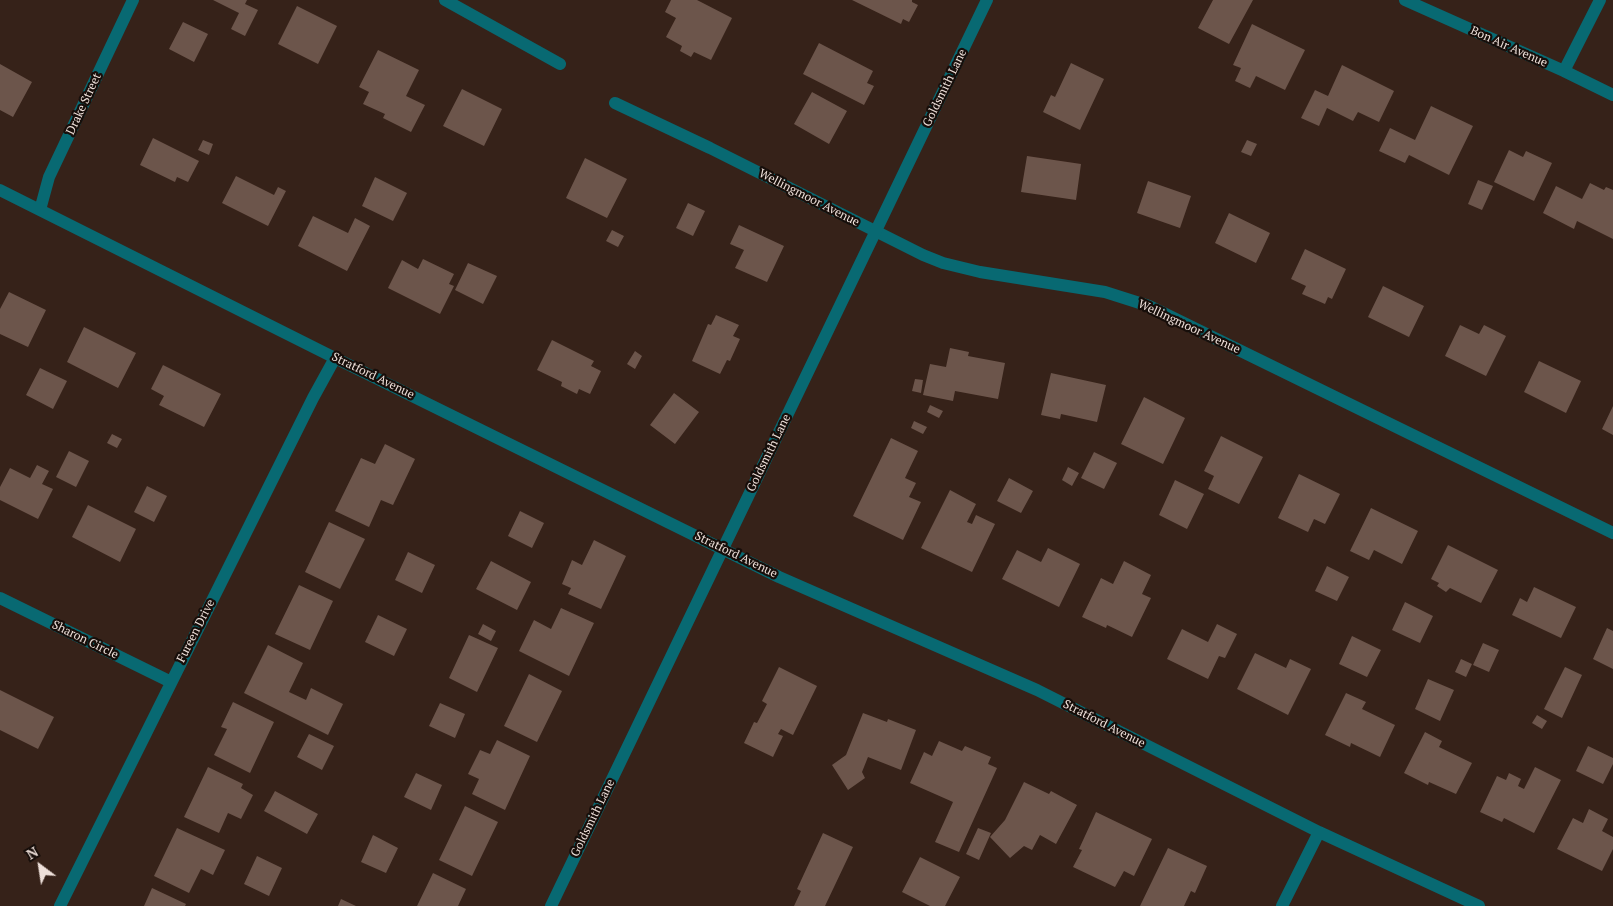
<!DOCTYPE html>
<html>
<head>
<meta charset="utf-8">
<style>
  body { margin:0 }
  #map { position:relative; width:1613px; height:906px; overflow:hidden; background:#362219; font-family:"PT Serif",serif }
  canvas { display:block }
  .north { position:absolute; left:15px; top:841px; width:50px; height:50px; -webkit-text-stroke:4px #170e0a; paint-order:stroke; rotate:329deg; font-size:14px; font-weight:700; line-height:20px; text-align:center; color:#eee0da }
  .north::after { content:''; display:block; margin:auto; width:18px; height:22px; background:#eee0da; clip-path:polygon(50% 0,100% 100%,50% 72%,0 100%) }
</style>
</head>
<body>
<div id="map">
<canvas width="1613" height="906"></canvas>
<div class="north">N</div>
</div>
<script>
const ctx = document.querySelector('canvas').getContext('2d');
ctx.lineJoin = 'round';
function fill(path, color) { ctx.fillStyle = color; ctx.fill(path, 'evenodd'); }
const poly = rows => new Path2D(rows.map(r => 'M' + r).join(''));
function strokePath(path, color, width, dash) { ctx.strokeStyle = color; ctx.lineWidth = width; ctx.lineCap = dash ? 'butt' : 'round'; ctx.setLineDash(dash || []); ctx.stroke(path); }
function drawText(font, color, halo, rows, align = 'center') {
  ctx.font = font + ' "PT Serif",serif'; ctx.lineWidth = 4.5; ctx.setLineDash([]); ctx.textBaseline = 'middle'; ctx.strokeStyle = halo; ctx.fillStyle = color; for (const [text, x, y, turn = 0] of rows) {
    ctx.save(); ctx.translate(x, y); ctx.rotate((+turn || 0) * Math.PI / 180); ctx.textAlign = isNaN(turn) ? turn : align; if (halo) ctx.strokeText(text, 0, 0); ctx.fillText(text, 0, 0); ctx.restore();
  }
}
const building = poly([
  [213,0,247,0,245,4,258,10,245,36,231,29,239,13],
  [671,0,697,0,732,18,711,60,694,52,691,57,680,51,682,46,666,37,676,18,665,12],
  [852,0,912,0,912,2,918,5,909,22,903,19,901,24],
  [1213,0,1253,0,1229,44,1198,28],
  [297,6,337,26,318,64,278,44],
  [183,22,208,34,194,62,169,49],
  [1252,24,1305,50,1285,90,1256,76,1250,88,1235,81,1241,68,1233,65],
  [819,43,873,71,867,83,874,86,864,105,803,74],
  [378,50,419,70,406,96,425,105,411,132,383,118,385,114,363,104,369,92,359,87],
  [1071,63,1104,79,1080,130,1043,112,1051,95,1055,97],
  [0,64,32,82,13,117,0,110],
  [1342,65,1394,91,1379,122,1358,112,1353,121,1327,108,1319,126,1301,118,1315,90,1328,96],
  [462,89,502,109,484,146,443,126],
  [812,92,847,111,829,144,794,124],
  [1431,106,1473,126,1449,175,1409,155,1405,163,1379,151,1390,128,1415,140],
  [153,138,199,161,188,182,177,177,175,182,140,165],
  [203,140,213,144,209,155,198,150],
  [1247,140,1257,144,1251,156,1241,152],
  [1509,150,1523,157,1526,151,1552,163,1534,201,1494,182],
  [1027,156,1081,164,1076,200,1021,192],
  [585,158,627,179,607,218,566,198],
  [236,176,274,195,278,187,286,191,268,226,222,203],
  [375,177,407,193,393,221,362,206],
  [1478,180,1493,186,1482,210,1468,204],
  [1148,181,1191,196,1180,228,1137,213],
  [1590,183,1604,190,1606,187,1613,190,1613,239,1577,221,1574,229,1543,213,1556,186,1582,199],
  [688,203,705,211,693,236,676,228],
  [1229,213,1270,233,1256,263,1215,243],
  [313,216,348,233,355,218,370,226,347,271,298,246],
  [739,225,784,246,767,282,735,268,744,250,730,244],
  [612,230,624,236,618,247,606,241],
  [1305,249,1346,269,1332,299,1328,297,1325,304,1302,294,1306,286,1291,279],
  [423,259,454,274,449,284,454,286,440,314,388,288,402,260,418,269],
  [468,263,497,276,483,304,455,290],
  [1383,286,1424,306,1409,337,1368,317],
  [9,292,46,310,28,347,0,334,0,309],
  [716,315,739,325,733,336,740,339,730,361,727,360,720,374,692,361,708,324,711,325],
  [1460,325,1479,334,1484,325,1506,336,1486,376,1445,356],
  [84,327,136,353,118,388,67,362],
  [552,340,594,361,591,366,601,371,590,394,579,389,577,394,561,386,562,382,537,370],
  [950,348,969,352,968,356,1005,363,998,399,955,391,953,401,923,395,930,364,946,367],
  [635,351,642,356,635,369,627,364],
  [1539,361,1581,381,1566,413,1524,392],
  [163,365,221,394,204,427,159,405,164,396,151,389],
  [40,368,67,381,53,409,26,395],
  [1051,373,1106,385,1097,422,1061,414,1060,419,1041,415],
  [915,379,923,380,921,393,912,391],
  [674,393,699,412,675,444,650,425],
  [1144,397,1185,418,1163,464,1121,444],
  [930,405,943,411,939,418,927,412],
  [1613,406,1613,435,1602,429],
  [914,421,927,427,923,434,911,428],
  [112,434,122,439,117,448,107,443],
  [1221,436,1263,457,1239,504,1208,489,1214,476,1204,471],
  [891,438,918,451,905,478,916,483,909,497,921,502,903,540,853,516],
  [385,444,415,459,393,505,381,500,369,527,335,511,361,458,375,464],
  [69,451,89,461,76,487,56,477],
  [1094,452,1117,463,1104,489,1081,478],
  [37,465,49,471,42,484,53,489,38,519,0,500,0,487,10,468,30,478],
  [1068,467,1079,473,1072,486,1062,480],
  [1299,474,1340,494,1325,524,1314,519,1308,532,1278,518],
  [1009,478,1033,491,1021,513,997,501],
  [1175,480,1204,494,1187,529,1159,515],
  [147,486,167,496,154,522,134,512],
  [950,490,976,504,967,522,972,524,976,515,995,524,972,572,921,548],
  [88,505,136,529,120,562,72,537],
  [1371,508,1418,531,1402,564,1374,550,1369,560,1350,551],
  [520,511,544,523,532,548,508,536],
  [329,522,365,539,340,589,305,572],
  [594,540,626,556,601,609,568,594,571,588,562,584,572,560,582,565],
  [1448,545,1498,570,1481,603,1450,588,1446,592,1437,586,1439,583,1431,579],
  [1048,548,1080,564,1059,607,1002,579,1017,550,1041,562],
  [408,552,435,565,422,593,395,580],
  [491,561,531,582,517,610,476,589],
  [1124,561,1151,575,1142,594,1151,598,1132,637,1107,625,1106,628,1082,617,1101,578,1113,584],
  [1327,566,1349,577,1337,601,1315,591],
  [299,585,333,601,310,650,275,634],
  [1534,587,1576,607,1561,638,1512,615,1520,598,1527,602],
  [1405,602,1433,616,1420,643,1392,630],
  [561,608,594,623,569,676,519,651,534,620,551,629],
  [378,615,407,629,394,656,365,642],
  [483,624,496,631,491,641,478,634],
  [1217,624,1237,634,1225,658,1219,656,1208,679,1167,659,1182,629,1208,642],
  [1607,628,1613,631,1613,669,1593,659],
  [469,635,498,648,477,692,449,678],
  [1352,636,1381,650,1367,677,1339,664],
  [1483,643,1499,650,1489,672,1473,665],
  [268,645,303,663,289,692,306,700,311,688,343,704,328,735,244,693],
  [1255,653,1286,668,1290,659,1311,669,1288,715,1237,689],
  [1461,659,1472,664,1466,677,1455,672],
  [779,667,817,686,793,735,781,729,778,734,783,736,773,757,744,743,754,722,757,723,767,704,762,701],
  [1565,667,1582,675,1562,718,1544,709],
  [529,674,562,691,537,742,504,726],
  [1428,679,1454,690,1440,721,1415,709],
  [0,690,54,717,38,749,0,730],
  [1346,693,1366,702,1362,709,1395,725,1380,757,1351,743,1350,747,1325,735],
  [233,702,274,722,250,773,214,755,227,729,221,727],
  [440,703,465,714,455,738,429,726],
  [863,713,887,722,888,719,916,730,901,770,868,757,862,772,865,778,848,790,832,765,846,755],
  [1537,715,1547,721,1542,729,1532,723],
  [1425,732,1442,741,1439,747,1472,763,1456,794,1429,782,1428,785,1404,773],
  [309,734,334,746,322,770,297,757],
  [497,740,530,756,505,810,472,794,479,779,468,774,480,750,490,754],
  [939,741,962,751,965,746,991,757,988,764,997,768,959,852,935,842,953,802,910,783,924,752,932,756],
  [1588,746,1613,758,1613,764,1603,784,1576,771],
  [208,767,243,784,241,788,253,795,241,819,228,813,219,833,184,817],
  [1535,767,1561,780,1534,833,1504,818,1502,822,1480,812,1497,776,1506,780,1509,773,1521,779,1518,786,1524,789],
  [416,773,442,785,431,810,404,797],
  [1024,782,1049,794,1051,791,1077,805,1056,844,1040,835,1032,850,1024,846,1010,858,990,837,1005,820],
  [275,791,318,814,307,834,264,811],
  [465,806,498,822,472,876,439,860],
  [1589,809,1608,819,1602,831,1613,837,1613,849,1602,871,1557,849,1573,818,1583,823],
  [1096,812,1152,839,1134,876,1124,871,1115,887,1073,867,1082,850,1079,849],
  [177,828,225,850,213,875,201,869,189,893,154,876],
  [978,828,991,833,979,860,966,854],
  [823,833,853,847,825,906,794,906,801,891,797,889],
  [373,835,398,848,386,873,361,862],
  [1168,848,1207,866,1195,893,1191,891,1184,906,1140,906],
  [257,856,282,868,269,896,244,884],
  [920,857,960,877,945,906,930,906,902,892],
  [433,873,466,889,458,906,417,906],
  [152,888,186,904,185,906,144,906],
  [341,899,356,906,338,906]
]);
const minor = poly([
  [445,0,560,64],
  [1405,0,1564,71,1613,95],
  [1564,71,1600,0],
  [615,103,710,148,923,255,943,263,980,272,1105,292,1149,306,1613,533],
  [0,190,335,358,779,577,1037,690,1319,832,1479,906],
  [40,210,49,177,133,0],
  [0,598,171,682],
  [60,906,313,398,335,358],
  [1282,906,1319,832]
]);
const tertiary = poly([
  [551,906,987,0]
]);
const streetNames = [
  ["Bon Air Avenue",1509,47,24],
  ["Goldsmith Lane",945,88,-64],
  ["Drake Street",84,104,-65],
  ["Wellingmoor Avenue",809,198,27],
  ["Wellingmoor Avenue",1189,327,25],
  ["Stratford Avenue",373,376,26],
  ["Goldsmith Lane",769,453,-64],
  ["Stratford Avenue",736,555,26],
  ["Fureen Drive",196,631,-63],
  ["Sharon Circle",85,640,26],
  ["Stratford Avenue",1104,724,27],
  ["Goldsmith Lane",593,818,-64]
];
fill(building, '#6c554b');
strokePath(minor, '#086972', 12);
strokePath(tertiary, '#086972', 12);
drawText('12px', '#eee0da', '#170e0a', streetNames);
</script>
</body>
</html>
